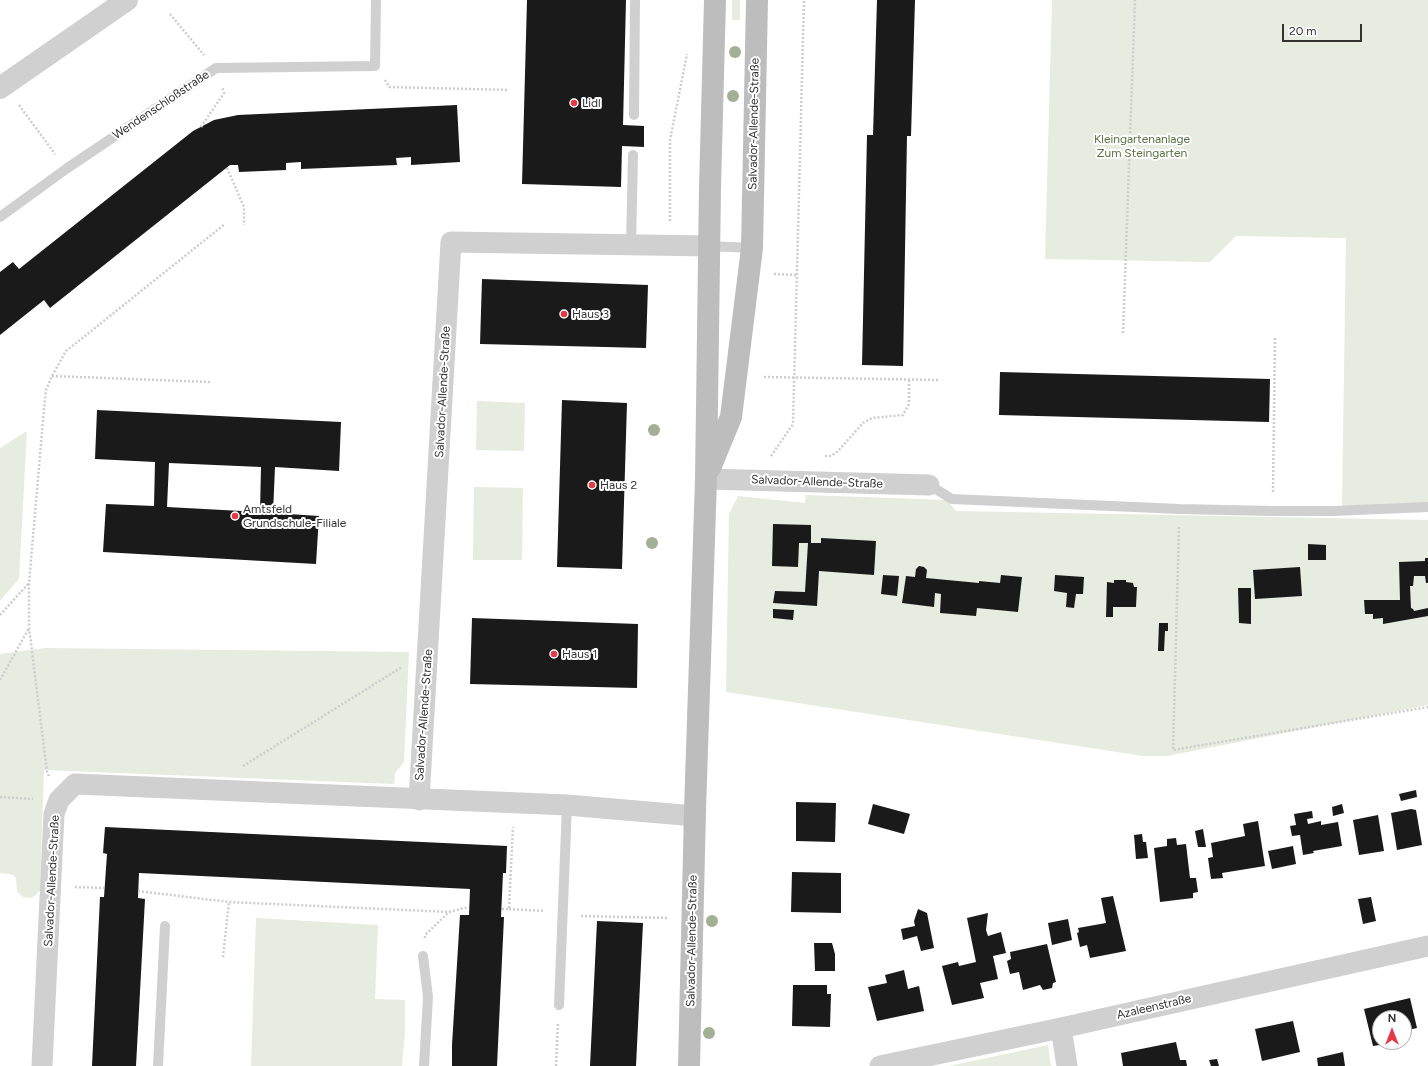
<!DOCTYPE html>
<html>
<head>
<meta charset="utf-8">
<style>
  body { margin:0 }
  #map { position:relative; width:1428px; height:1066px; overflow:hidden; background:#fff; font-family:Figtree,sans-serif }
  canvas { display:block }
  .north { position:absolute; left:1372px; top:1010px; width:40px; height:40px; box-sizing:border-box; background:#fff; border:1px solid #adadad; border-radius:50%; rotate:0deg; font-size:11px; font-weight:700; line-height:16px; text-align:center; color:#333 }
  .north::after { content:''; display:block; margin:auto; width:14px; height:18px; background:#e63946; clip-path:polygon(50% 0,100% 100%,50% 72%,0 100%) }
  .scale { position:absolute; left:1282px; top:24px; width:80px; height:18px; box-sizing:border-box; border:2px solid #333; border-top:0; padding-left:5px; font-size:12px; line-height:14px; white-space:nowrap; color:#333; -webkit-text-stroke:3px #fff; paint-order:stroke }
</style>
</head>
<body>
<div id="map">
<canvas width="1428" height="1066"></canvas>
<div class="north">N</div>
<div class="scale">20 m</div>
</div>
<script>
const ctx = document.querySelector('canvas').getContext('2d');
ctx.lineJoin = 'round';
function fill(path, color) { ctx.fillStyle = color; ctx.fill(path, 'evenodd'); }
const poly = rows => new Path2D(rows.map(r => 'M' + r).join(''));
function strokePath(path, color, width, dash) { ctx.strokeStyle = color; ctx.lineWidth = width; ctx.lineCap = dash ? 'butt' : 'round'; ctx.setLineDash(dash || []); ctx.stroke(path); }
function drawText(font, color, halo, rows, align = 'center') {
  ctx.font = font + ' Figtree,sans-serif'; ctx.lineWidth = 4; ctx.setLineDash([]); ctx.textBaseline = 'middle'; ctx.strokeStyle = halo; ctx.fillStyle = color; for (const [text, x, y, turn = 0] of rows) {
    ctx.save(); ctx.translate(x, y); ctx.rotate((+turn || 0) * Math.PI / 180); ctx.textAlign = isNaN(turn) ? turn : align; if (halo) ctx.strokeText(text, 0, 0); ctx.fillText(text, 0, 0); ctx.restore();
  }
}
const green = poly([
  [732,0,740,0,740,20,732,20],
  [1052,0,1428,0,1428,505,1342,506,1346,238,1236,236,1210,262,1045,259],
  [477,401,525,403,524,451,476,450],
  [27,431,19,579,0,601,0,448],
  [474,487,523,488,522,560,473,560],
  [806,495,947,500,956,511,1428,520,1428,705,1167,756,1143,756,726,692,729,514,738,496,805,503],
  [45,648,409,652,404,762,395,773,394,784,44,770,40,890,35,896,30,898,23,897,17,892,16,878,13,875,9,874,0,873,0,654],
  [256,918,378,925,375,999,405,1000,405,1032,402,1066,251,1066],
  [1048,1045,1051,1066,949,1066]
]);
const building = poly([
  [527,0,626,0,623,125,644,126,644,147,622,146,621,187,522,184],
  [877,0,915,0,911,136,907,136,903,366,862,365,867,135,873,135],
  [457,105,460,162,411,165,411,157,396,158,397,165,301,169,301,162,286,163,286,170,239,172,238,165,230,165,50,308,44,300,0,335,0,272,13,262,19,269,193,131,214,120,238,115],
  [482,279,648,285,646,348,480,344],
  [1000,372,1270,379,1269,422,999,415],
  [562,400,627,403,622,569,557,567],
  [97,410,341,422,339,471,275,467,273,513,319,516,316,564,103,552,106,504,154,506,155,462,95,459],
  [169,463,261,467,260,512,167,507],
  [773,524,811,525,811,543,821,543,821,538,876,541,874,575,819,571,817,606,773,603,775,591,805,592,808,543,799,543,798,567,772,566],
  [1308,544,1326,545,1326,560,1308,560],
  [1425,558,1428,558,1428,583,1426,583,1425,576,1414,576,1413,586,1410,586,1411,608,1413,609,1414,611,1428,608,1428,616,1383,624,1383,618,1373,619,1373,614,1365,614,1364,600,1400,600,1399,562,1425,561],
  [919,566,924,567,927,570,926,578,979,583,979,581,1000,583,1001,575,1022,577,1018,612,977,608,976,616,940,613,941,594,935,593,934,607,902,603,906,576,915,577,916,569],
  [1300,567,1302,596,1255,599,1253,570],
  [883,575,899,576,897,596,881,594],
  [1055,575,1084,577,1083,594,1076,594,1074,608,1066,607,1067,593,1054,591],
  [1114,580,1126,580,1126,582,1133,583,1134,587,1137,587,1136,607,1113,607,1113,617,1106,617,1107,582,1114,583],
  [1238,588,1251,588,1251,624,1239,623],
  [773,609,794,610,793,620,773,618],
  [472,618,638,624,637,688,470,684],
  [1159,623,1168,623,1168,631,1165,631,1164,651,1158,651],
  [1416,790,1417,797,1401,801,1399,794],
  [796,802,836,803,835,842,796,841],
  [873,804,910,814,904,834,868,824],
  [1342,804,1344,813,1333,816,1332,807],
  [1411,809,1416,810,1422,845,1397,850,1391,813],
  [1312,811,1313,818,1307,819,1308,824,1321,821,1321,825,1338,822,1342,846,1313,851,1314,853,1303,855,1300,835,1292,836,1290,826,1296,825,1294,814],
  [1378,815,1384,851,1359,855,1353,820],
  [1258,821,1265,866,1222,873,1223,878,1211,879,1208,858,1213,857,1211,843,1245,836,1243,824],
  [105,827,507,846,506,873,503,873,501,917,504,917,497,1066,452,1066,452,1045,460,915,469,915,470,889,139,873,138,898,145,899,136,1066,92,1066,100,897,104,897,107,854,103,853],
  [1203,829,1206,847,1198,847,1195,831],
  [1142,834,1143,842,1146,842,1148,858,1136,859,1134,835],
  [1176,838,1177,845,1186,844,1190,878,1196,878,1198,892,1193,893,1193,898,1160,902,1154,848,1167,846,1167,839],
  [1293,846,1296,864,1272,869,1268,851],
  [792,872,841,873,841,913,791,912],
  [1113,896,1126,951,1090,958,1087,945,1080,947,1077,933,1079,932,1078,928,1106,923,1101,898],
  [1371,897,1376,921,1363,924,1358,899],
  [918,909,927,913,934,948,921,951,917,936,903,940,901,929,915,926,914,921],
  [988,913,986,930,988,936,1001,932,1006,953,993,956,998,979,980,983,984,998,952,1005,942,966,958,962,959,966,976,962,967,918],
  [1068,919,1072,940,1052,945,1048,923],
  [597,921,643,923,636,1066,590,1066],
  [814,943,832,943,835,954,835,971,815,971],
  [1047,944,1056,982,1053,983,1052,988,1043,990,1040,985,1023,990,1019,972,1010,974,1007,961,1011,959,1010,952],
  [904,970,908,989,919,986,924,1011,877,1021,868,987,887,983,885,975],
  [793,985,827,985,827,994,831,994,830,1027,792,1026],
  [1410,998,1417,1028,1404,1031,1404,1018,1380,1018,1380,1042,1387,1042,1387,1044,1373,1046,1364,1009],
  [1293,1021,1300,1052,1262,1061,1255,1029],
  [1176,1042,1180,1060,1186,1060,1187,1066,1123,1066,1121,1053],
  [1343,1052,1345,1066,1318,1066,1317,1058],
  [1217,1059,1219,1066,1211,1066,1209,1060]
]);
const path = poly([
  [170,14,204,55],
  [385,80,389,87,509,90],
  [19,105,55,154],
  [201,127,224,93,222,87],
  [227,168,244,207,244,225],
  [670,221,670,140,687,54],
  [774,274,797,275],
  [1123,333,1135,0],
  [52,376,210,382],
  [764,377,939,380],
  [771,456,793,424,804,0],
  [825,456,831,456,838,451,863,423,872,418,903,415,909,404,909,379],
  [1273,492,1275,338],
  [1179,527,1173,750,1428,707],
  [0,615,29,583],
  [0,680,29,628],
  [243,766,402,667],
  [49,776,47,772,29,627,29,583,44,409,46,390,52,376,66,351,225,224],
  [0,797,33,799],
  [75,887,104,888],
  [138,891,229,902,449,912,469,907],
  [502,909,509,909,513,827],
  [509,909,544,911],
  [581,916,668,918],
  [425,938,425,935,449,912],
  [223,957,229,902],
  [556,1066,558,1023]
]);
const service = poly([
  [634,115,635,0],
  [0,217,66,169,216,68,375,66,376,0],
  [631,245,633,155],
  [709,246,752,248],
  [929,485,952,499,1179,509,1272,511,1333,511,1428,507],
  [423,956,428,997,424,1066],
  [559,1005,567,805],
  [158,1066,165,926]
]);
const minor = poly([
  [706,479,929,485],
  [419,800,451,242,709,246],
  [1061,1028,1067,1066],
  [42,1066,54,814,59,800,75,784,567,805,695,816],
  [880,1066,1061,1028,1428,946]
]);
const tertiary = poly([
  [0,88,127,0]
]);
const secondary = poly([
  [710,468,731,417,752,248,757,0],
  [689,1066,695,810,706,479,710,188,715,0]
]);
const trees = [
  [735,52],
  [733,96],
  [654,430],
  [652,543],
  [712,921],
  [709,1033]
];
const markers = [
  [574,103,4,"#e63946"],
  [564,314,4,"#e63946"],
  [592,485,4,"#e63946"],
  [235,516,4,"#e63946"],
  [554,654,4,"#e63946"]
];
const poiNames = [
  ["Lidl",582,103],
  ["Haus 3",572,314],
  ["Haus 2",600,485],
  ["Amtsfeld",243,509],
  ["Grundschule-Filiale",243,523],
  ["Haus 1",562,654]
];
const streetNames = [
  ["Wendenschloßstraße",161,105,-34],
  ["Salvador-Allende-Straße",754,124,-89],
  ["Salvador-Allende-Straße",443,392,-87],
  ["Salvador-Allende-Straße",817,482,2],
  ["Salvador-Allende-Straße",424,715,-86],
  ["Salvador-Allende-Straße",52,881,-87],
  ["Salvador-Allende-Straße",692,941,-89],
  ["Azaleenstraße",1154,1007,-13]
];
const parkNames = [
  ["Kleingartenanlage",1142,139],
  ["Zum Steingarten",1142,153]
];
fill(green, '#e6ecdf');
fill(building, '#1a1a1a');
strokePath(path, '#cdcdcd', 2.5, [2, 2]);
strokePath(service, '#d0d0d0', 10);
strokePath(minor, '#d0d0d0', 21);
strokePath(tertiary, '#d0d0d0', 22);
strokePath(secondary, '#bdbdbd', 22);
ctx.fillStyle = '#a2b095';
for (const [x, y] of trees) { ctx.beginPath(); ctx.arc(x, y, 6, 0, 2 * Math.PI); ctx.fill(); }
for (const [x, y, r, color] of markers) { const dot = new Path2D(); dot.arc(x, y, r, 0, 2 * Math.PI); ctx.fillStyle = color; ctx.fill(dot); strokePath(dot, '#fff', 1.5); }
drawText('12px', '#333', '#fff', poiNames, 'left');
drawText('12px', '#333', '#fff', streetNames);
drawText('12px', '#56703f', '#fff', parkNames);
</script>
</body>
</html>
